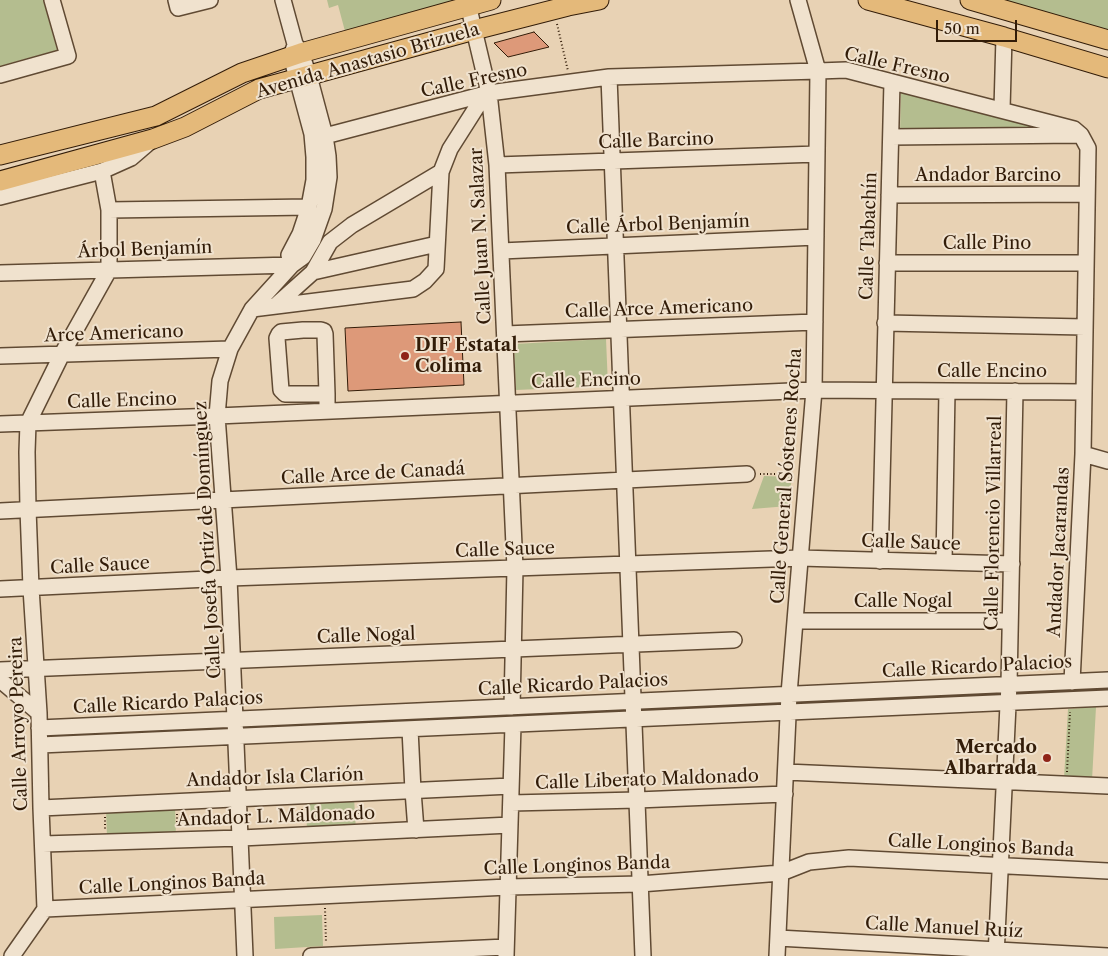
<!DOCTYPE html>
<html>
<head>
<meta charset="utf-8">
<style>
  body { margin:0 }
  #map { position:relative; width:1108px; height:956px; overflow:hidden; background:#e8d2b4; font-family:"Libre Caslon Text",serif }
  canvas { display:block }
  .scale { position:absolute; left:936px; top:20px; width:81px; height:22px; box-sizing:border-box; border:2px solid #321c08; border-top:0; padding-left:6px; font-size:15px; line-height:18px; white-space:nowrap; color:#321c08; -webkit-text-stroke:4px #f0e2ce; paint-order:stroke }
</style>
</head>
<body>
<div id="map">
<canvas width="1108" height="956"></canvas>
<div class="scale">50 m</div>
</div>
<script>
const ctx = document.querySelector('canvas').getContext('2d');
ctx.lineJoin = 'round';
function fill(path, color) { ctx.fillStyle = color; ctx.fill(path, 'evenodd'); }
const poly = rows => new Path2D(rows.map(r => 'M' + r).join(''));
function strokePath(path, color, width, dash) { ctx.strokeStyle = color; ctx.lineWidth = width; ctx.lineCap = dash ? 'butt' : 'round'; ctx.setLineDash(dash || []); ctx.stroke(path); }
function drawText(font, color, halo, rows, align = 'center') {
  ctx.font = font + ' "Libre Caslon Text",serif'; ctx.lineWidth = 4; ctx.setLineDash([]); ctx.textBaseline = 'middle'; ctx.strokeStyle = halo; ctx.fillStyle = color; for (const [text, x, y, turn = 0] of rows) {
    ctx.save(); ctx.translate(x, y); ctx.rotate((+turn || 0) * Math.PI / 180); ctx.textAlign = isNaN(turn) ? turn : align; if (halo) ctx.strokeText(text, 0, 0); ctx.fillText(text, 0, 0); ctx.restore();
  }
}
const green = poly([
  [0,0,43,0,57,50,0,66],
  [327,0,453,0,454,2,346,35,338,5,329,8],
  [991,0,1108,0,1108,31],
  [901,92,1055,131,900,133],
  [606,339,608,386,516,390,514,344],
  [764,476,792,477,788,506,752,509],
  [1096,707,1092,780,1064,779,1068,709],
  [354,798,356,830,307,832,306,800],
  [175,806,176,835,107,837,106,809],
  [322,915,323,946,275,949,274,917]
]);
const building = poly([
  [534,32,549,47,508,57,494,43,534,32],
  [461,322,464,385,348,391,345,328,461,322]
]);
const path = poly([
  [557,24,568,71],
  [760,474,795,474],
  [1067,772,1070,712],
  [358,806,359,819],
  [302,809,302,821],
  [177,814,177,827],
  [105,817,105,830],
  [325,908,326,943]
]);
const minor = poly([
  [176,0,178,8,210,0],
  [467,0,489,93,497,165,515,568,512,707],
  [0,75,68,56,52,0],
  [609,77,643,956],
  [1002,109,1004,37],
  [325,136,489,93,609,77,818,71,846,70,1074,129,1081,135,1088,148,1083,454,1072,682],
  [891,137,1077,135],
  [497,165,817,154],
  [889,195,1087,194],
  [0,197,102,171,131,158,152,140],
  [109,210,309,207],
  [501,251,816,237],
  [887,263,1086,263],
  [292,265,289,255,300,234,309,207,314,180,314,157,312,134,291,56,294,48],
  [313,272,437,244],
  [0,273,292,265],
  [275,306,313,272,330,242,352,225,441,172],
  [252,309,413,289,425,281,436,269,441,172,450,149,485,94],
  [885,323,1085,327],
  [505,334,815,322],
  [0,356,230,349],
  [327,394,285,394,281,390,277,338,279,334,281,332,303,330,321,330,324,331,325,334,327,394,327,410],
  [0,424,217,416,814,390,1084,392],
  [1083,454,1108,461],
  [0,511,747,474],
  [880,561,892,82],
  [944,562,947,391],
  [0,589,229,578,800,558,1012,564],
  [795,621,1010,621],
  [0,670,734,640],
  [0,680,39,713],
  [39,728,1108,680],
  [410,729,413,791,416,830],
  [40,745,1108,698],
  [786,772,1108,786],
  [511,803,637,800,785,794],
  [41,808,511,786],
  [43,844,241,838,510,825],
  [45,909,508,887,640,884,781,873,809,862,849,858,1108,871],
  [778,938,1108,956],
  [12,956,45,909,41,808,39,713,31,588,28,509,27,452,28,423,62,354,109,270,109,210,102,171],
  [245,956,229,578,217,416,220,381,230,349,252,309,292,265,303,257,313,240,324,209,329,177,328,156,325,136,309,76,301,53,295,44,283,0],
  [311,956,506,947],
  [506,956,513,725],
  [777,956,789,694,814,390,818,71,798,0],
  [996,956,1009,684,1015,391]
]);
const major = poly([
  [868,0,1004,37,1108,68],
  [970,0,1108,40],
  [0,155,156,116,242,73,301,53,491,0],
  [0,181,153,139,185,127,259,89,474,30,568,6,599,0]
]);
const markers = [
  [405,356,5,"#8f2418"],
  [1047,758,5,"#8f2418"]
];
const streetNames = [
  ["Avenida Anastasio Brizuela",368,61,-16],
  ["Calle Fresno",897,66,13],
  ["Calle Fresno",474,81,-12],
  ["Calle Barcino",656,141,-2],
  ["Andador Barcino",988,176],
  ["Calle Árbol Benjamín",658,225,-2],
  ["Calle Juan N. Salazar",481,236,-93],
  ["Calle Tabachín",869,236,-88],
  ["Calle Pino",987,244],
  ["Árbol Benjamín",145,250,-2],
  ["Calle Arce Americano",659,309,-2],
  ["Arce Americano",114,334,-2],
  ["Calle Encino",992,372],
  ["Calle Encino",586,381,-2],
  ["Calle Encino",122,401,-2],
  ["Calle Arce de Canadá",373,474,-3],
  ["Calle General Sóstenes Rocha",787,476,-86],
  ["Calle Florencio Villarreal",994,523,-89],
  ["Calle Josefa Ortiz de Domínguez",208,540,-93],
  ["Calle Sauce",911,543,2],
  ["Calle Sauce",505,550,-2],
  ["Andador Jacarandas",1059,552,-87],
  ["Calle Sauce",100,566,-3],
  ["Calle Nogal",903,602],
  ["Calle Nogal",366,636,-2],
  ["Calle Ricardo Palacios",977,667,-3],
  ["Calle Ricardo Palacios",573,685,-3],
  ["Calle Ricardo Palacios",168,703,-3],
  ["Calle Arroyo Pereira",19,724,-92],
  ["Andador Isla Clarión",275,778,-2],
  ["Calle Liberato Maldonado",647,780,-2],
  ["Andador L. Maldonado",276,817,-2],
  ["Calle Longinos Banda",981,846,3],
  ["Calle Longinos Banda",577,866,-2],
  ["Calle Longinos Banda",172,884,-3],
  ["Calle Manuel Ruíz",944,928,3]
];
const poiNames = [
  ["DIF Estatal",415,346],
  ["Colima",415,367],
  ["Mercado",1037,748,"right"],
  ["Albarrada",1037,769,"right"]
];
fill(green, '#b4bd8f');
fill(building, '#dd9979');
strokePath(building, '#321c08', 1);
strokePath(minor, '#604a33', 18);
strokePath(major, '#321c08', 21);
strokePath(path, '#321c08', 2, [1, 2.5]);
strokePath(minor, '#f0e2ce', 15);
strokePath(major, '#e4b97a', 19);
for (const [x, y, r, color] of markers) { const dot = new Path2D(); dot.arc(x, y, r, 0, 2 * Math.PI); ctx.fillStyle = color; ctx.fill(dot); strokePath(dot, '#f0e2ce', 2); }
drawText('18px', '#321c08', '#f0e2ce', streetNames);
drawText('bold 18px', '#321c08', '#f0e2ce', poiNames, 'left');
</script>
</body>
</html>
